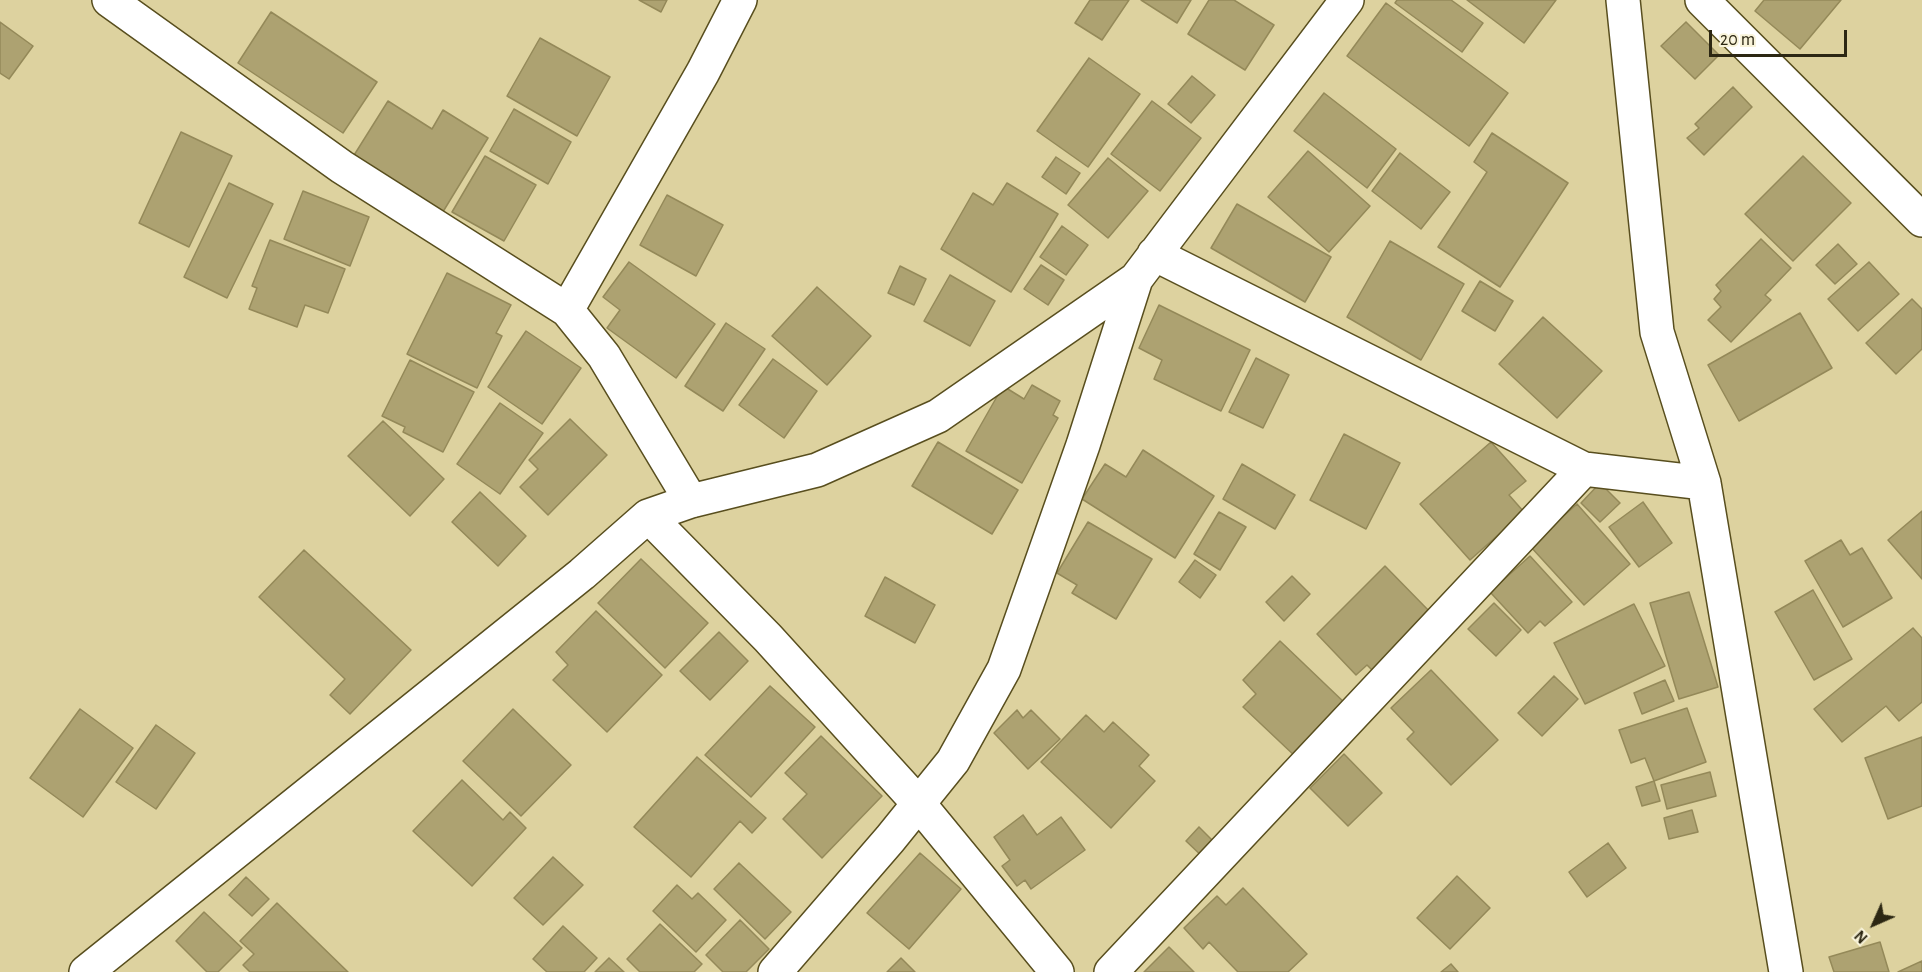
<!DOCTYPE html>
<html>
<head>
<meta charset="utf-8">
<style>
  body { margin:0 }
  #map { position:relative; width:1922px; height:972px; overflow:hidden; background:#ddd29f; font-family:"Alegreya Sans",sans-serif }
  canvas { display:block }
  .north { position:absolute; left:1844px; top:894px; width:60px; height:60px; -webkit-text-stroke:4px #f8f3d9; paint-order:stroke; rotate:225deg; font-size:16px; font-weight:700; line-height:24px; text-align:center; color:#2c2713 }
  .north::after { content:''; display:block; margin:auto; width:21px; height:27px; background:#2c2713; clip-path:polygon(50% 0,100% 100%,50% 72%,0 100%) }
  .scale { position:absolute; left:1709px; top:30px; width:138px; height:27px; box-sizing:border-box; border:3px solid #2c2713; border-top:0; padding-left:8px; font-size:18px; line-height:21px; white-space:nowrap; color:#2c2713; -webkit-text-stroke:4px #f8f3d9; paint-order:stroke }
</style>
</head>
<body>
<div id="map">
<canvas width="1922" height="972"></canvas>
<div class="north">N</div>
<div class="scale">20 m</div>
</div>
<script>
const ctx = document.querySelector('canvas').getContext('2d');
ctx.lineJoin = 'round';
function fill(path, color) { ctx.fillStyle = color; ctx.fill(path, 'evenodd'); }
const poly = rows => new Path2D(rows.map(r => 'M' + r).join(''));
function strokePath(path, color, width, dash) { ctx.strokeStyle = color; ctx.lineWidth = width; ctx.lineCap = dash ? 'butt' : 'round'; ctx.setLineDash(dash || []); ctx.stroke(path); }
const building = poly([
  [639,0,667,0,661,12,639,0],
  [1090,0,1129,0,1102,40,1075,23,1090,0],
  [1141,0,1191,0,1177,23,1141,0],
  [1209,0,1234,0,1274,25,1245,70,1188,34,1209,0],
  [1397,0,1451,0,1483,23,1462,52,1395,3,1397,0],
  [1467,0,1556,0,1524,43,1467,0],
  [1764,0,1841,0,1800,49,1755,11,1764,0],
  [1386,3,1508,93,1469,146,1347,56,1386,3],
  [271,12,377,82,343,133,238,63,271,12],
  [0,22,33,46,9,79,0,73,0,22],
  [1686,22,1719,55,1695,79,1661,46,1686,22],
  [540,38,610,77,577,136,507,96,540,38],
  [1089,58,1140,94,1088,167,1037,131,1089,58],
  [1192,76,1215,95,1191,123,1168,104,1192,76],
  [1733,87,1752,107,1704,155,1687,138,1699,128,1695,124,1733,87],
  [1324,93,1396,149,1367,188,1294,131,1324,93],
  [388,101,432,129,443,110,488,138,441,215,351,160,388,101],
  [1152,101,1201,138,1160,191,1111,154,1152,101],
  [514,109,571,142,548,184,490,151,514,109],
  [181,132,232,156,189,247,139,223,181,132],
  [1492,133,1568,183,1500,287,1438,247,1487,172,1474,162,1492,133],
  [1308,151,1370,206,1329,252,1268,197,1308,151],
  [1400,153,1450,192,1421,229,1372,191,1400,153],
  [485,156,536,185,504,241,452,212,485,156],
  [1803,156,1851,203,1793,261,1745,214,1803,156],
  [1056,157,1080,173,1066,194,1042,177,1056,157],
  [1108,158,1148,191,1108,238,1068,205,1108,158],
  [229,183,273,204,227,298,184,277,229,183],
  [1007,183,1058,214,1011,292,941,249,973,193,993,205,1007,183],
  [303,191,369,217,350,266,284,239,303,191],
  [667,195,723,225,696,276,640,245,667,195],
  [1237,204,1331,257,1305,302,1211,248,1237,204],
  [1062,226,1088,245,1066,275,1040,257,1062,226],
  [1761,239,1791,268,1765,295,1771,300,1731,342,1708,320,1721,307,1714,299,1721,291,1716,285,1761,239],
  [270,240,345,269,328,313,305,305,297,327,249,309,257,288,252,286,270,240],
  [1390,241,1464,284,1421,360,1347,317,1390,241],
  [1838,244,1857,264,1835,284,1816,265,1838,244],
  [629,262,715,324,676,378,607,328,620,310,603,297,629,262],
  [1869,262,1899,294,1858,331,1828,299,1869,262],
  [1041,265,1064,280,1048,305,1024,289,1041,265],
  [900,266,926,279,914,305,888,293,900,266],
  [447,273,511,305,496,333,502,336,477,388,407,354,447,273],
  [950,275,995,301,970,346,924,321,950,275],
  [1480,281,1513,301,1495,331,1462,311,1480,281],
  [817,287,871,336,827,385,772,336,817,287],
  [1912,299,1922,309,1922,349,1896,374,1866,343,1912,299],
  [1159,305,1250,350,1221,411,1154,379,1162,360,1139,348,1159,305],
  [1800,313,1832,368,1739,421,1708,365,1800,313],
  [1543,317,1602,371,1557,418,1499,364,1543,317],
  [726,323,765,349,723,411,685,386,726,323],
  [526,331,581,368,542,424,488,387,526,331],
  [1256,358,1289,375,1263,428,1229,412,1256,358],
  [773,359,817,391,784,438,739,405,773,359],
  [410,360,474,392,443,452,403,432,405,427,382,416,410,360],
  [1032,385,1060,401,1053,415,1058,418,1022,483,966,451,1003,386,1024,399,1032,385],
  [500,403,543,433,500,494,457,464,500,403],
  [570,419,607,455,548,515,520,487,538,469,529,460,570,419],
  [383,421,444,479,410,516,348,456,383,421],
  [1344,434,1400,463,1366,529,1310,500,1344,434],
  [938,442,1018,490,992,534,912,486,938,442],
  [1491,442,1526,481,1509,495,1524,512,1470,560,1420,504,1491,442],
  [1143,450,1214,496,1175,558,1082,499,1105,464,1126,477,1143,450],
  [1242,464,1295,495,1275,529,1223,499,1242,464],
  [1600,483,1620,503,1600,522,1581,503,1600,483],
  [480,492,526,536,498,566,452,522,480,492],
  [1643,502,1672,543,1639,567,1609,527,1643,502],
  [1577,504,1630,564,1584,605,1530,546,1577,504],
  [1922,511,1922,579,1888,540,1922,511],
  [1219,512,1246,527,1220,570,1194,554,1219,512],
  [1088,522,1152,559,1116,619,1072,593,1077,585,1057,573,1088,522],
  [1841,540,1850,555,1862,548,1892,598,1843,627,1805,561,1841,540],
  [304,550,411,650,350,714,330,695,345,679,259,597,304,550],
  [1530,556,1572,602,1545,626,1540,621,1528,633,1490,592,1530,556],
  [641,559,708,623,665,668,598,603,641,559],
  [1195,560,1216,575,1200,598,1179,582,1195,560],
  [1385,566,1433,615,1375,673,1367,665,1356,675,1317,634,1385,566],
  [1292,576,1310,594,1284,621,1266,602,1292,576],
  [885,577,935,605,915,643,865,616,885,577],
  [1813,590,1852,659,1814,680,1775,612,1813,590],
  [1689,592,1718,687,1679,699,1650,603,1689,592],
  [1494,603,1521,630,1496,656,1468,629,1494,603],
  [1634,604,1665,666,1585,704,1554,643,1634,604],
  [596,611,662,675,607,732,553,680,568,665,556,652,596,611],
  [1913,628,1922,638,1922,702,1899,721,1886,706,1842,742,1814,709,1913,628],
  [719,632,748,661,710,700,680,671,719,632],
  [1280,641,1348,706,1297,758,1243,707,1256,694,1243,680,1280,641],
  [1431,670,1498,740,1451,785,1407,739,1414,732,1391,708,1431,670],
  [1554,676,1578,699,1542,736,1518,713,1554,676],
  [1665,680,1674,701,1642,714,1634,693,1665,680],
  [770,686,815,727,751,797,705,755,770,686],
  [1687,708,1706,762,1654,781,1645,758,1631,763,1619,730,1687,708],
  [80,709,133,748,83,817,30,778,80,709],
  [513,709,571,765,521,816,463,761,513,709],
  [1017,710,1023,718,1031,710,1060,739,1028,769,994,733,1017,710],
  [1086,715,1104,732,1113,722,1149,755,1139,766,1155,781,1111,828,1041,762,1086,715],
  [156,725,195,753,156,809,116,782,156,725],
  [821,736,882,796,822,858,783,819,807,794,785,773,821,736],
  [1922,737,1922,806,1888,819,1865,758,1922,737],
  [1344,754,1382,793,1348,826,1310,788,1344,754],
  [697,757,766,818,752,833,740,821,691,877,634,827,697,757],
  [1710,772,1716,796,1667,809,1661,785,1710,772],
  [462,780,503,820,510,812,526,828,472,886,413,831,462,780],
  [1654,781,1660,801,1642,806,1636,787,1654,781],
  [1692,810,1698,832,1669,839,1664,818,1692,810],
  [1023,815,1037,835,1061,817,1085,850,1031,889,1025,880,1017,886,1002,866,1010,860,994,837,1023,815],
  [1199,827,1219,847,1206,860,1186,841,1199,827],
  [1608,843,1626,868,1587,897,1569,872,1608,843],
  [920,853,961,889,909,949,867,913,920,853],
  [553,857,583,885,543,925,514,898,553,857],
  [739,863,791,912,765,939,714,889,739,863],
  [1457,876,1490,908,1450,949,1417,918,1457,876],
  [246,877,269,899,252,916,229,895,246,877],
  [677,885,692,899,698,893,726,920,696,952,653,911,677,885],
  [1243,888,1307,954,1288,972,1238,972,1209,942,1203,949,1184,928,1217,896,1226,905,1243,888],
  [277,903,348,972,250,972,243,965,254,954,240,941,277,903],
  [204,912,242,948,218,972,207,972,176,941,204,912],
  [740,920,769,949,746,972,723,972,706,955,740,920],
  [660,924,702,964,694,972,640,972,627,959,660,924],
  [563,926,597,958,584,972,547,972,533,959,563,926],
  [1880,942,1889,972,1834,972,1829,957,1880,942],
  [1169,947,1194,972,1144,972,1169,947],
  [609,958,624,972,595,972,609,958],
  [901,958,915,972,887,972,901,958],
  [1922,961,1922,972,1898,972,1922,961],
  [1451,964,1458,972,1441,972,1451,964]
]);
const minor = poly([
  [109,0,342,167,567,310,604,356,691,501],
  [1623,0,1657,332,1704,483,1786,972],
  [1702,0,1922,220],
  [1154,254,1584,469,1704,483],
  [567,310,703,72,740,0],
  [648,516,768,638,919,804,1057,972],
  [86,972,582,574,648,516,691,501,817,470,938,416,1136,279],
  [775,972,890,839,953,761,1004,669,1083,445,1136,279,1347,0],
  [1111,972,1584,469]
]);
fill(building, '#ada271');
strokePath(building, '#948959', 1.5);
strokePath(minor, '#584e1e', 36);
strokePath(minor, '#fff', 33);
</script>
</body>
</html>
